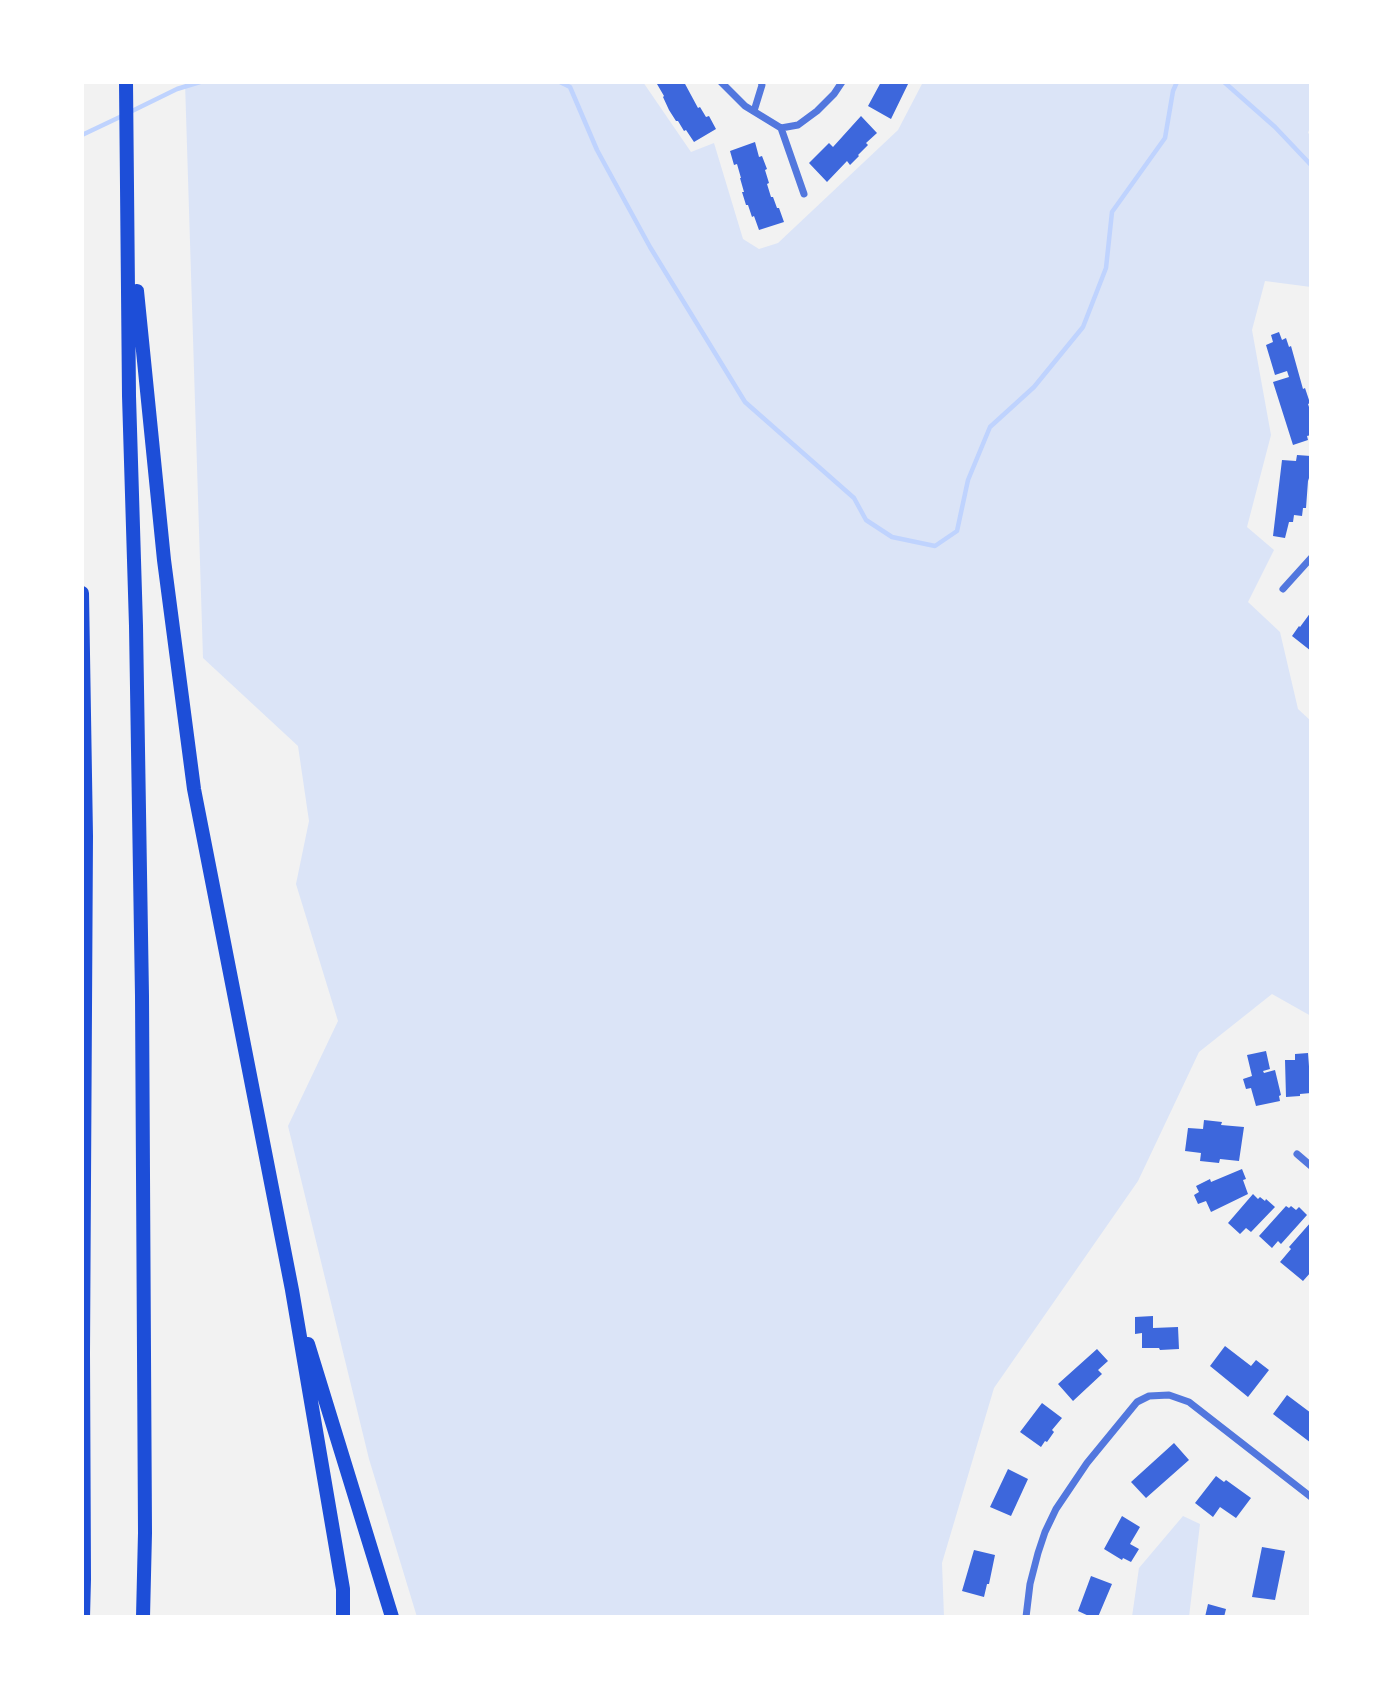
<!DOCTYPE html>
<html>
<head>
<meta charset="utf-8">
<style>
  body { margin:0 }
  #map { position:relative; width:1393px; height:1699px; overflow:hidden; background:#f2f2f2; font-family:"Space Grotesk",sans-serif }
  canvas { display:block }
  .frame { position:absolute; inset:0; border:84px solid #fff; pointer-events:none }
</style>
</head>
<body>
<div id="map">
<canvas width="1393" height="1699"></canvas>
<div class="frame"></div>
</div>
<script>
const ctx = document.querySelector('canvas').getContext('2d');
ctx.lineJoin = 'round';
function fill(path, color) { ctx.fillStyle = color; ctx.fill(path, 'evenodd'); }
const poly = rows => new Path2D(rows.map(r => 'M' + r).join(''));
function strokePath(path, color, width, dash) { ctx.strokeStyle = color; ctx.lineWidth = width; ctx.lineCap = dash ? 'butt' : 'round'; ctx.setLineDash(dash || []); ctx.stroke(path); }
const green = poly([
  [185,82,643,82,691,152,714,143,743,239,759,249,778,243,898,130,923,82,1311,82,1311,124,1308,133,1311,135,1311,287,1265,281,1252,330,1271,435,1247,527,1274,550,1248,602,1280,632,1298,709,1311,721,1311,1016,1272,994,1199,1052,1138,1181,994,1388,942,1563,944,1617,417,1617,369,1459,288,1126,338,1021,296,884,309,821,298,746,203,658],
  [1183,1516,1200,1524,1189,1617,1132,1617,1139,1568]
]);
const stream = poly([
  [560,82,570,87,597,150,650,247,745,402,854,498,866,520,892,537,935,546,957,531,968,480,990,427,1034,387,1083,327,1106,268,1112,212,1165,138,1173,91,1177,82],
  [1224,82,1275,127,1311,165],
  [130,112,177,89,200,82],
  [82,135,122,116]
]);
const building = poly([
  [659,82,684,82,698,108,700,107,706,117,709,116,716,129,694,142,686,130,684,131,678,121,676,121,669,110,663,97,664,96,657,84],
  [881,82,909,82,891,119,868,106],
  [861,116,877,133,866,143,868,145,858,155,859,156,850,165,847,161,827,182,809,163,829,143,833,147],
  [755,142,759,157,762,156,767,169,765,170,769,183,767,184,771,197,773,197,777,208,779,208,784,222,759,230,754,216,752,217,748,205,746,205,742,192,744,192,740,178,741,178,737,164,734,165,730,151],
  [1279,332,1282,340,1286,338,1289,347,1291,346,1303,389,1305,388,1310,403,1308,404,1311,413,1311,435,1307,436,1308,440,1293,445,1273,382,1289,377,1287,371,1275,375,1266,345,1273,342,1271,335],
  [1297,455,1311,456,1311,472,1308,481,1306,508,1303,508,1302,516,1294,515,1293,522,1289,522,1285,538,1273,536,1282,460,1296,461],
  [1311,612,1311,651,1292,636,1299,626,1300,627],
  [1266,1051,1270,1069,1263,1071,1264,1073,1275,1070,1281,1095,1279,1096,1280,1101,1256,1106,1251,1088,1246,1089,1243,1079,1252,1076,1247,1055],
  [1308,1053,1311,1093,1300,1094,1300,1096,1286,1097,1285,1060,1295,1060,1295,1054],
  [1204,1120,1222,1122,1221,1125,1244,1127,1239,1161,1220,1159,1219,1163,1200,1161,1201,1153,1185,1151,1188,1128,1203,1129],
  [1242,1169,1246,1179,1243,1180,1248,1194,1211,1212,1206,1201,1198,1204,1194,1195,1199,1192,1196,1186,1210,1179,1211,1182],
  [1253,1194,1258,1199,1260,1197,1265,1201,1266,1199,1275,1207,1251,1232,1246,1228,1240,1234,1228,1223],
  [1286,1206,1289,1208,1291,1206,1296,1210,1299,1207,1307,1215,1281,1244,1278,1241,1272,1248,1259,1236],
  [1311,1222,1311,1272,1303,1281,1280,1262,1291,1249,1289,1247],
  [1153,1316,1153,1328,1178,1327,1179,1349,1160,1350,1159,1348,1142,1348,1142,1333,1135,1334,1135,1317],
  [1225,1346,1251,1366,1256,1360,1269,1370,1248,1397,1210,1366],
  [1097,1349,1108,1361,1098,1370,1102,1374,1073,1401,1058,1384],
  [1287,1395,1311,1413,1311,1443,1273,1414],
  [1042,1403,1062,1418,1052,1430,1054,1432,1047,1442,1045,1441,1041,1447,1020,1432],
  [1174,1443,1189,1460,1146,1498,1131,1482],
  [1008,1469,1028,1479,1011,1516,990,1507],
  [1216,1476,1224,1482,1226,1480,1251,1498,1236,1518,1220,1507,1213,1517,1195,1503],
  [1122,1516,1140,1527,1130,1544,1139,1549,1131,1562,1123,1558,1122,1560,1104,1549],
  [1262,1547,1285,1551,1275,1600,1252,1597],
  [974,1550,995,1555,989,1584,987,1584,984,1597,962,1591],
  [1091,1576,1112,1584,1098,1617,1091,1617,1078,1611],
  [1208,1604,1226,1609,1224,1617,1205,1617]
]);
const minor = poly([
  [721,82,745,106,781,128,798,125,817,111,834,94,842,82],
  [754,111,762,85,761,82],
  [781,128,804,194],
  [1283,589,1311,558],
  [1297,1154,1311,1166],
  [1026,1617,1030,1584,1038,1553,1045,1532,1056,1509,1087,1463,1137,1402,1149,1396,1169,1395,1189,1402,1311,1497]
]);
const motorway = poly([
  [126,82,129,396,136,626,142,996,145,1533,143,1617],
  [137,291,164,560,194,789,292,1290,343,1589,343,1617],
  [82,593,86,836,83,1353,84,1579,83,1617],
  [308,1344,392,1617]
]);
fill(green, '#dbe4f7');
strokePath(stream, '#bfd3fe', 4.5);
fill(building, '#3d67dc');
strokePath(minor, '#5277de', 7);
strokePath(motorway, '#1d4ed8', 14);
</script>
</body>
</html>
